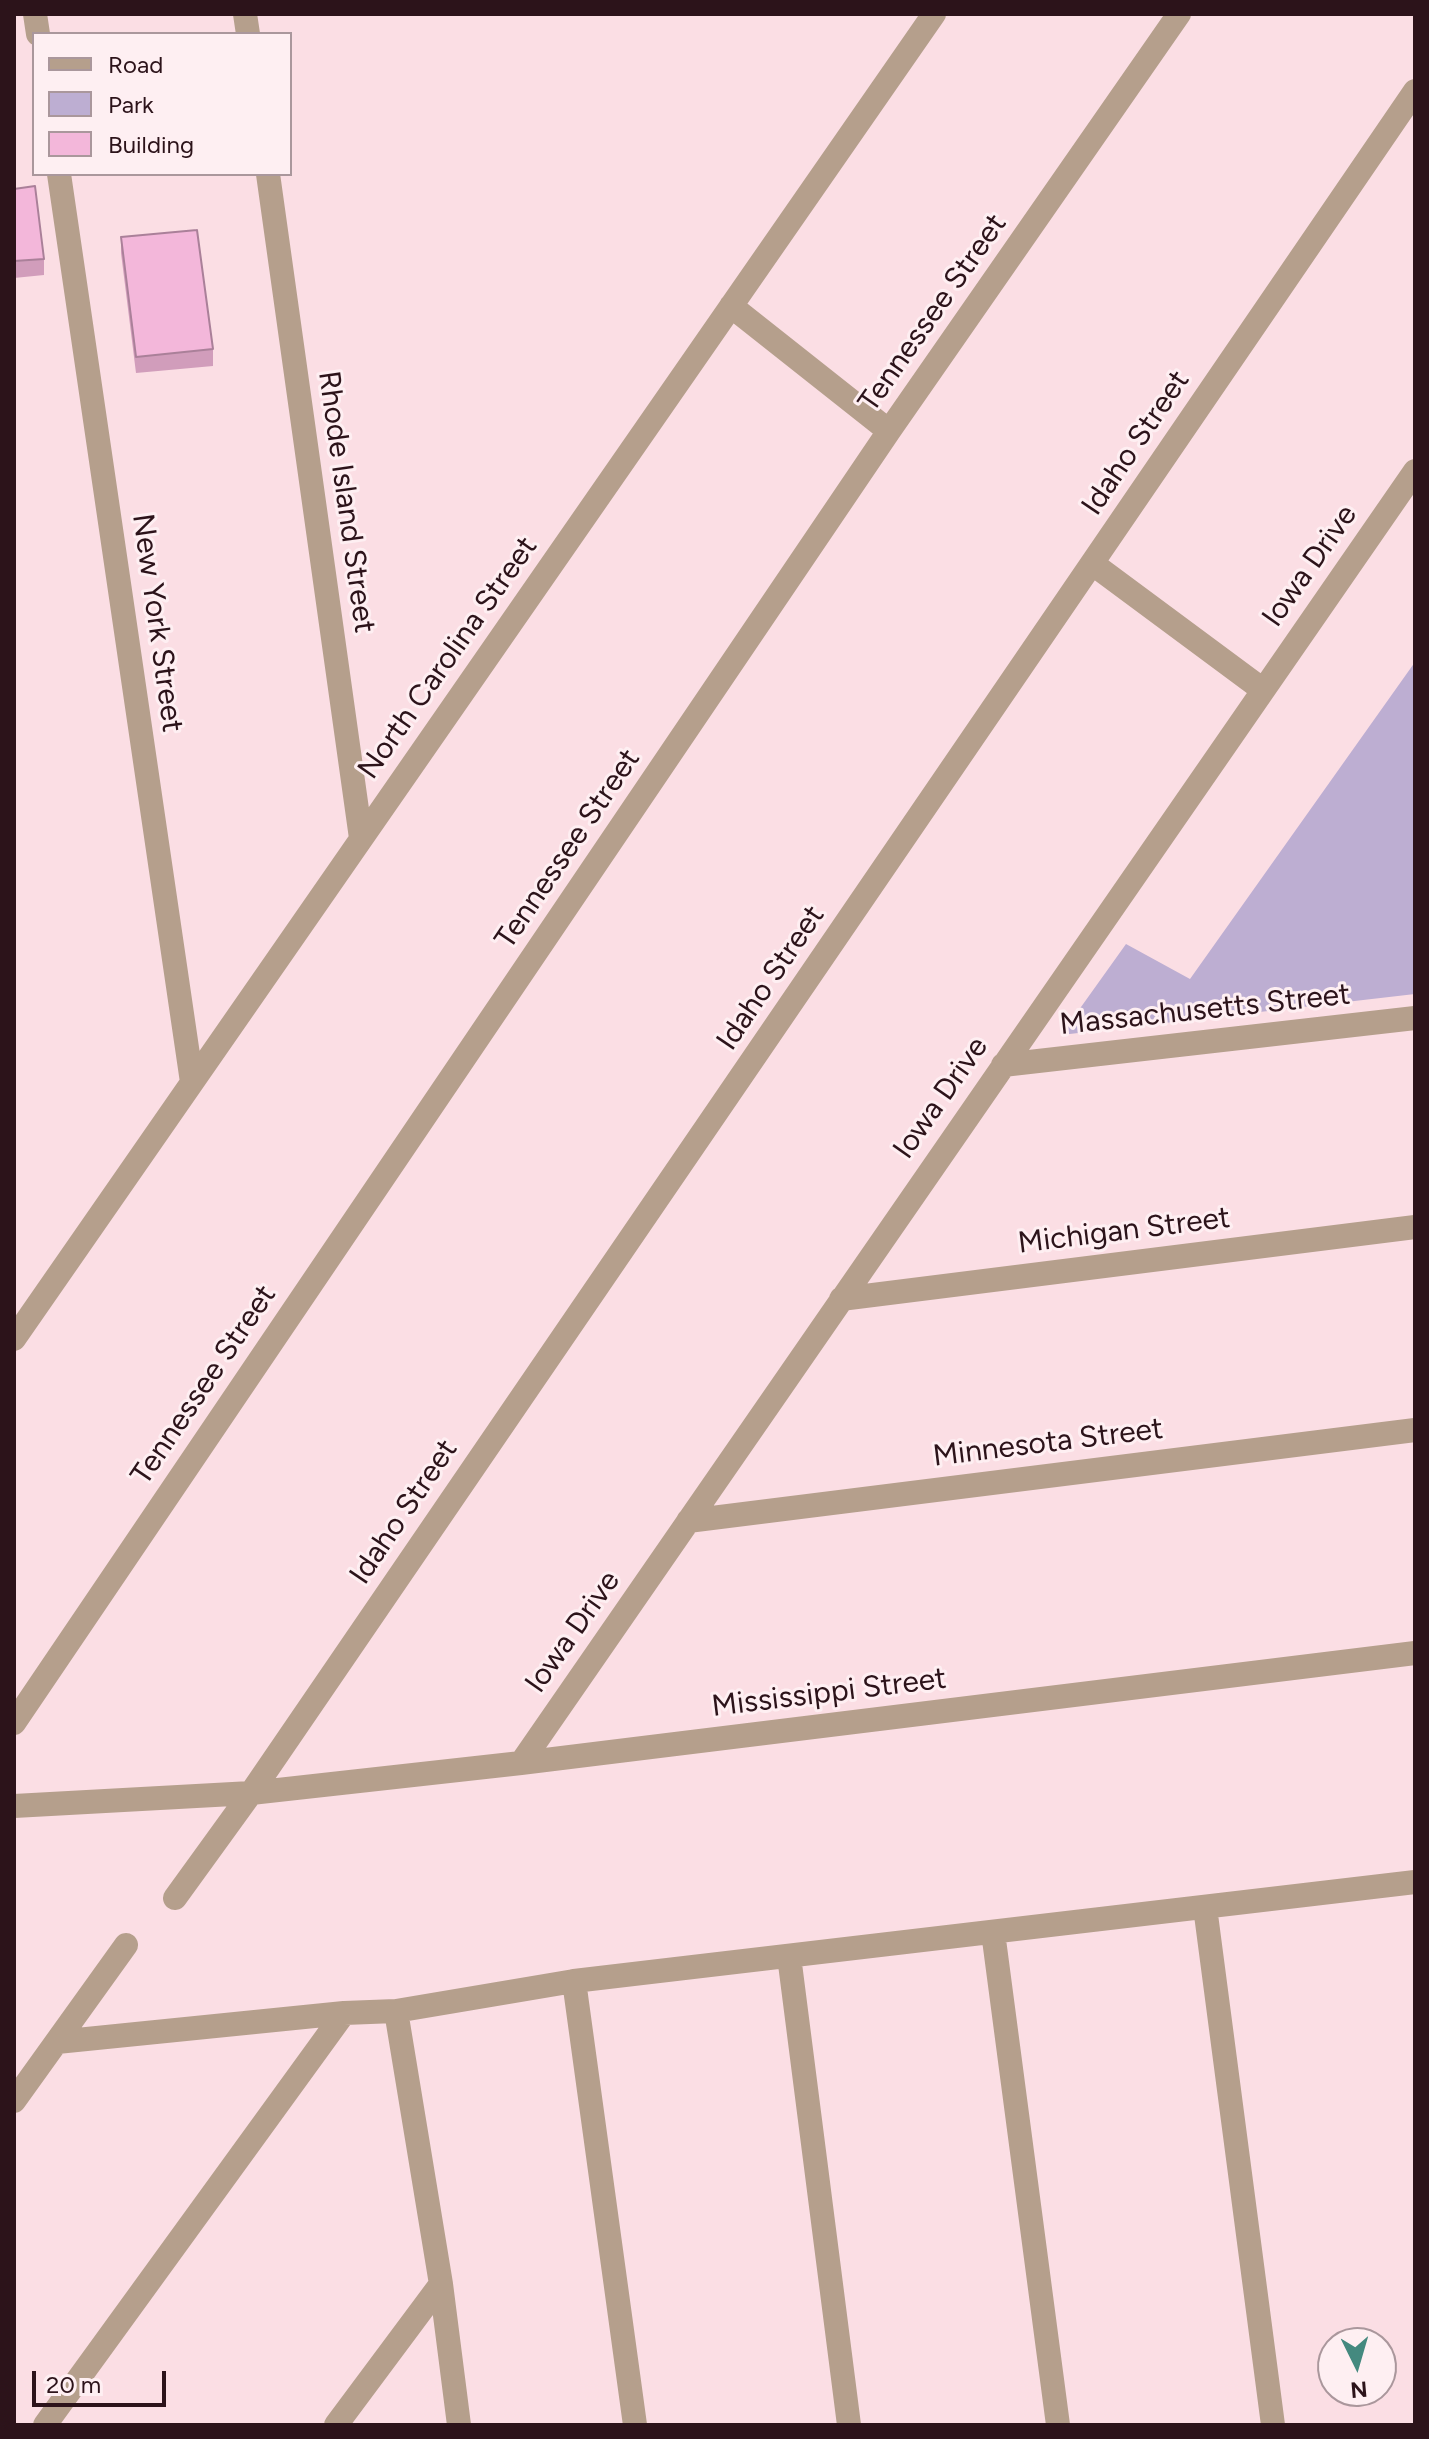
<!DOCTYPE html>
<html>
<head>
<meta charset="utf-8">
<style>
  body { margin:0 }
  #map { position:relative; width:1429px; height:2439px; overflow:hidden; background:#fbdee4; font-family:Figtree,sans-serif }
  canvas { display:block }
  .frame { position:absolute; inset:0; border:16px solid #2c131a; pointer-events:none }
  .legend { position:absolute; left:32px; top:32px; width:260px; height:144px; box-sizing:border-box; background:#feeff2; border:2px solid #aa979c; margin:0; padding:10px 14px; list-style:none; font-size:24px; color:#2c131a }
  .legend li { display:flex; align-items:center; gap:16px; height:40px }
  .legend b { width:40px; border:2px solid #aa979c }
  .north { position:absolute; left:1317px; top:2327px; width:80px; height:80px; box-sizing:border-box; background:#feeff2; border:2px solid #aa979c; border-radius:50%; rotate:175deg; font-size:22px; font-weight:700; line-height:32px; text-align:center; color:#2c131a }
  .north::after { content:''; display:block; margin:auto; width:28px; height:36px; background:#44897f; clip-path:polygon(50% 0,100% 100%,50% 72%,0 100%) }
  .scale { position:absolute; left:32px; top:2371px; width:134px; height:36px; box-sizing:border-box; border:4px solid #2c131a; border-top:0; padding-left:10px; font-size:24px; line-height:28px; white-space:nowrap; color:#2c131a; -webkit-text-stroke:6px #feeff2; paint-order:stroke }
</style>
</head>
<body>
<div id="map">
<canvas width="1429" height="2439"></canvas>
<div class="frame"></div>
<ul class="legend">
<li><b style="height:10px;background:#b59f8c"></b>Road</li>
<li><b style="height:22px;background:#bdaed2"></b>Park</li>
<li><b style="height:22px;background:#f3b7da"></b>Building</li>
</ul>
<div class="north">N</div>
<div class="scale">20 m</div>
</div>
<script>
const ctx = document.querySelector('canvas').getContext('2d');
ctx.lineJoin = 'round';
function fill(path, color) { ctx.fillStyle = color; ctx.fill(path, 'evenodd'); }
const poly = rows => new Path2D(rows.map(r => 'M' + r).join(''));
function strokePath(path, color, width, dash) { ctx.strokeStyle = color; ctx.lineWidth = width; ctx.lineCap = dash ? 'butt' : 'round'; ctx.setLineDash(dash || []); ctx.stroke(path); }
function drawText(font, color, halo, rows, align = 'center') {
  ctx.font = font + ' Figtree,sans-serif'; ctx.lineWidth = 6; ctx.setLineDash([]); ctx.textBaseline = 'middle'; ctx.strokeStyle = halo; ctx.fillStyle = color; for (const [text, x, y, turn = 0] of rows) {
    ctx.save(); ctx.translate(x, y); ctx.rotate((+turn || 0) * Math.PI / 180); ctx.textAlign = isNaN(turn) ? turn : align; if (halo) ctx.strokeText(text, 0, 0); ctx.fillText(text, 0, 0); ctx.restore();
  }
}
const green = poly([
  [1415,662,1415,994,1061,1035,1126,944,1190,979]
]);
const minor = poly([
  [35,14,38,34],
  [245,14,248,34],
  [59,174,192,1082],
  [268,174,361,838],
  [731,306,889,431],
  [1093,564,1263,690],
  [1003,1065,1415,1018],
  [841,1299,1415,1227],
  [14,1339,934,14],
  [688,1521,1415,1430],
  [14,1723,889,431,1179,14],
  [521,1763,1415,471],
  [14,1806,251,1793,521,1763,1415,1653],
  [175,1898,251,1793,1415,91],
  [1205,1907,1273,2425],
  [993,1932,1058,2425],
  [789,1956,849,2425],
  [574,1981,635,2425],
  [396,2011,441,2284,459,2425],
  [57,2042,344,2013,396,2011,574,1981,1415,1882],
  [14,2101,126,1945],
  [45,2425,344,2013],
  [336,2425,441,2284]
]);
const wall = poly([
  [14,189,44,259,44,275,14,278],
  [121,237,213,349,213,366,136,373,121,253]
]);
const building = poly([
  [35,186,44,259,14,261,14,189,35,186],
  [197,230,213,349,136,357,121,237,197,230]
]);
const streetNames = [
  ["Tennessee Street",933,313,-55],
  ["Idaho Street",1136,443,-56],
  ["Rhode Island Street",346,502,82],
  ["Iowa Drive",1310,566,-55],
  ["New York Street",157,623,82],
  ["North Carolina Street",448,658,-55],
  ["Tennessee Street",568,849,-56],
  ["Idaho Street",771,978,-56],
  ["Massachusetts Street",1205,1010,-6],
  ["Iowa Drive",941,1098,-55],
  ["Michigan Street",1124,1231,-7],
  ["Tennessee Street",204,1385,-56],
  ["Minnesota Street",1048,1443,-7],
  ["Idaho Street",404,1512,-56],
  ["Iowa Drive",573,1632,-55],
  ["Mississippi Street",829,1693,-7]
];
fill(green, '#bdaed2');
strokePath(minor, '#b59f8c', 24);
fill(wall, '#d19dbb');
fill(building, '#f3b7da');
strokePath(building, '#aa8099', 2);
drawText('30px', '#2c131a', '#feeff2', streetNames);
</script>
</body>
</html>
